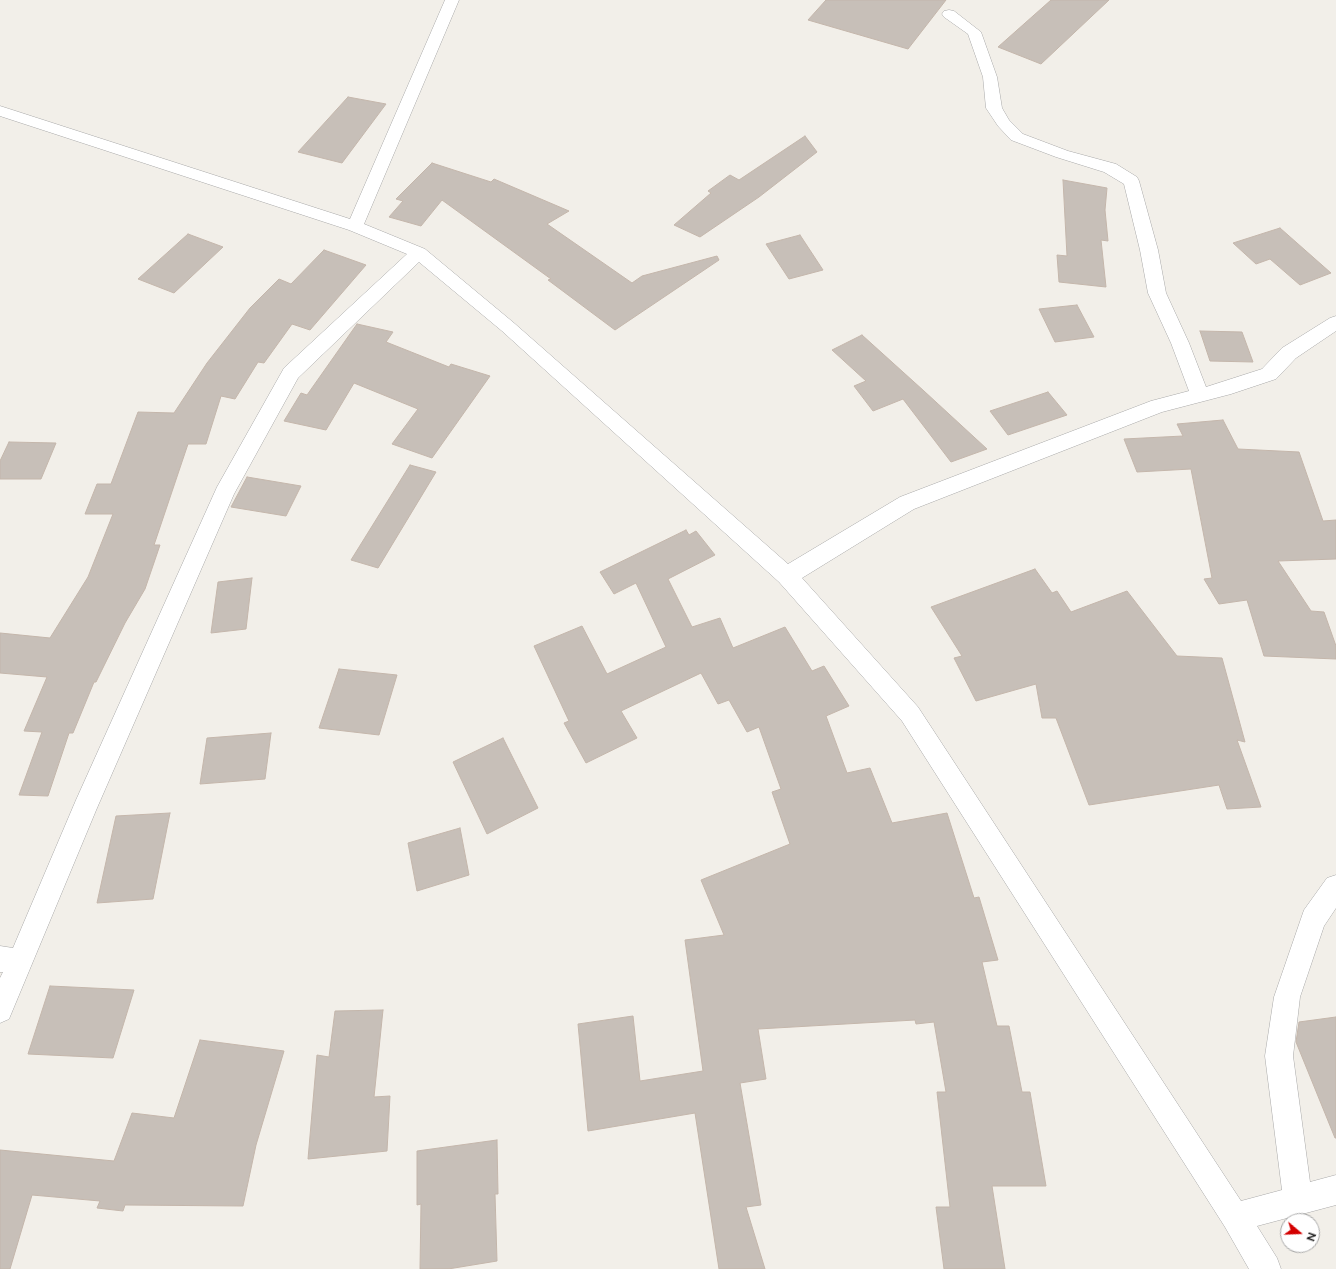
<!DOCTYPE html>
<html>
<head>
<meta charset="utf-8">
<style>
  body { margin:0 }
  #map { position:relative; width:1336px; height:1269px; overflow:hidden; background:#f2efe9; font-family:Raleway,sans-serif }
  canvas { display:block }
  .north { position:absolute; left:1280px; top:1213px; width:40px; height:40px; box-sizing:border-box; background:#fff; border:1px solid #a7a7a7; border-radius:50%; rotate:109deg; font-size:11px; font-weight:700; line-height:16px; text-align:center; color:#222 }
  .north::after { content:''; display:block; margin:auto; width:14px; height:18px; background:#d40000; clip-path:polygon(50% 0,100% 100%,50% 72%,0 100%) }
</style>
</head>
<body>
<div id="map">
<canvas width="1336" height="1269"></canvas>
<div class="north">N</div>
</div>
<script>
const ctx = document.querySelector('canvas').getContext('2d');
ctx.lineJoin = 'round';
function fill(path, color) { ctx.fillStyle = color; ctx.fill(path, 'evenodd'); }
const poly = rows => new Path2D(rows.map(r => 'M' + r).join(''));
function strokePath(path, color, width, dash) { ctx.strokeStyle = color; ctx.lineWidth = width; ctx.lineCap = dash ? 'butt' : 'round'; ctx.setLineDash(dash || []); ctx.stroke(path); }
const building = poly([
  [826,0,946,0,908,49,808,20,826,0],
  [1051,0,1109,0,1041,64,998,47,1051,0],
  [348,97,386,104,342,163,298,152,348,97],
  [805,136,817,152,759,197,700,237,674,225,711,193,708,191,730,175,739,180,805,136],
  [432,163,491,182,494,179,569,211,547,224,632,283,642,276,717,256,719,260,615,330,548,280,551,279,442,200,421,226,389,217,403,201,396,199,432,163],
  [1063,180,1107,188,1105,210,1108,241,1101,240,1106,287,1059,282,1057,255,1067,256,1063,180],
  [1280,228,1331,273,1300,285,1270,259,1256,264,1233,243,1280,228],
  [188,234,223,247,174,293,138,279,188,234],
  [800,235,823,270,789,279,766,244,800,235],
  [324,250,366,265,310,330,292,324,264,363,258,362,235,399,221,396,206,444,188,444,154,545,160,545,145,589,125,623,96,682,94,682,73,733,69,733,48,796,19,795,42,732,24,731,47,677,0,673,0,633,50,638,88,577,113,514,85,514,97,484,111,484,138,412,174,413,207,363,250,308,279,279,291,284,324,250],
  [1077,305,1094,337,1055,342,1039,309,1077,305],
  [357,324,393,332,386,342,449,367,451,364,490,376,432,458,392,444,418,409,354,383,326,430,284,421,301,393,307,395,357,324],
  [1200,331,1242,332,1253,362,1210,361,1200,331],
  [862,335,924,391,987,449,951,462,903,399,873,411,854,386,866,381,832,350,862,335],
  [1048,392,1067,415,1008,435,990,411,1048,392],
  [1223,420,1238,449,1299,452,1323,521,1336,520,1336,559,1278,561,1311,611,1324,612,1336,646,1336,659,1264,656,1247,600,1219,604,1204,579,1212,578,1191,469,1137,472,1124,439,1183,436,1177,424,1223,420],
  [9,442,56,443,41,479,0,479,0,461,9,442],
  [410,465,436,472,378,568,351,560,410,465],
  [247,477,301,486,286,516,231,507,247,477],
  [686,530,689,535,696,531,715,555,668,579,692,627,720,618,733,648,785,627,812,671,824,666,849,706,826,716,847,773,870,768,892,823,947,813,974,898,979,897,998,960,982,962,997,1026,1009,1026,1022,1092,1030,1092,1046,1186,992,1186,1005,1269,944,1269,936,1207,950,1207,937,1092,946,1092,934,1022,916,1024,915,1020,758,1029,766,1079,740,1083,761,1205,746,1207,765,1269,719,1269,695,1113,588,1131,578,1024,633,1016,640,1081,703,1071,685,940,724,935,701,880,790,844,772,792,781,789,759,727,747,732,729,700,718,704,701,673,621,711,637,738,586,763,564,723,569,721,534,646,582,626,607,674,666,647,636,583,614,594,600,572,686,530],
  [1035,569,1052,593,1057,591,1071,612,1127,591,1177,656,1222,658,1245,742,1237,740,1261,807,1227,809,1219,785,1089,805,1056,718,1042,718,1036,684,976,701,954,658,962,656,931,607,1035,569],
  [252,578,246,629,211,633,218,582,252,578],
  [339,669,397,675,379,735,319,728,339,669],
  [271,733,265,779,200,784,207,738,271,733],
  [503,738,538,808,487,834,453,762,503,738],
  [170,813,153,899,97,903,116,816,170,813],
  [460,828,469,875,417,891,408,843,460,828],
  [50,986,134,990,113,1058,28,1054,50,986],
  [383,1010,374,1097,390,1096,387,1151,308,1159,317,1055,329,1057,335,1011,383,1010],
  [1336,1017,1336,1138,1335,1138,1296,1042,1299,1022,1336,1017],
  [200,1040,284,1051,256,1145,243,1206,125,1205,123,1211,97,1208,100,1201,32,1195,10,1269,0,1269,0,1150,114,1161,132,1113,174,1118,200,1040],
  [497,1140,498,1194,495,1194,497,1261,448,1269,420,1269,421,1204,417,1205,417,1151,497,1140]
]);
const minor = poly([
  [445,0,459,0,364,224,425,249,514,323,788,564,900,497,1151,401,1189,391,1171,343,1148,293,1140,250,1124,184,1104,172,1056,157,1011,140,998,126,986,108,983,77,968,34,944,17,942,14,944,11,949,10,954,11,981,32,997,77,1002,108,1009,120,1023,134,1068,151,1116,164,1137,177,1139,181,1158,250,1166,293,1189,343,1206,387,1262,369,1282,348,1330,318,1336,316,1336,331,1296,358,1276,379,1231,394,1162,412,914,509,802,578,918,707,1241,1201,1282,1190,1265,1056,1274,997,1304,910,1327,878,1336,875,1336,908,1324,926,1300,997,1293,1056,1310,1182,1336,1175,1336,1205,1257,1226,1277,1258,1281,1269,1249,1269,1225,1227,902,721,779,582,502,331,419,262,298,378,234,494,97,808,9,1019,0,1023,0,978,3,972,0,972,0,946,13,948,76,800,217,487,284,368,407,254,349,230,0,116,0,106,350,219,445,0]
]);
fill(building, '#c7bfb8');
strokePath(building, '#c4b6ab', 1);
strokePath(minor, '#a9a9a9', 1);
fill(minor, '#fff');
</script>
</body>
</html>
